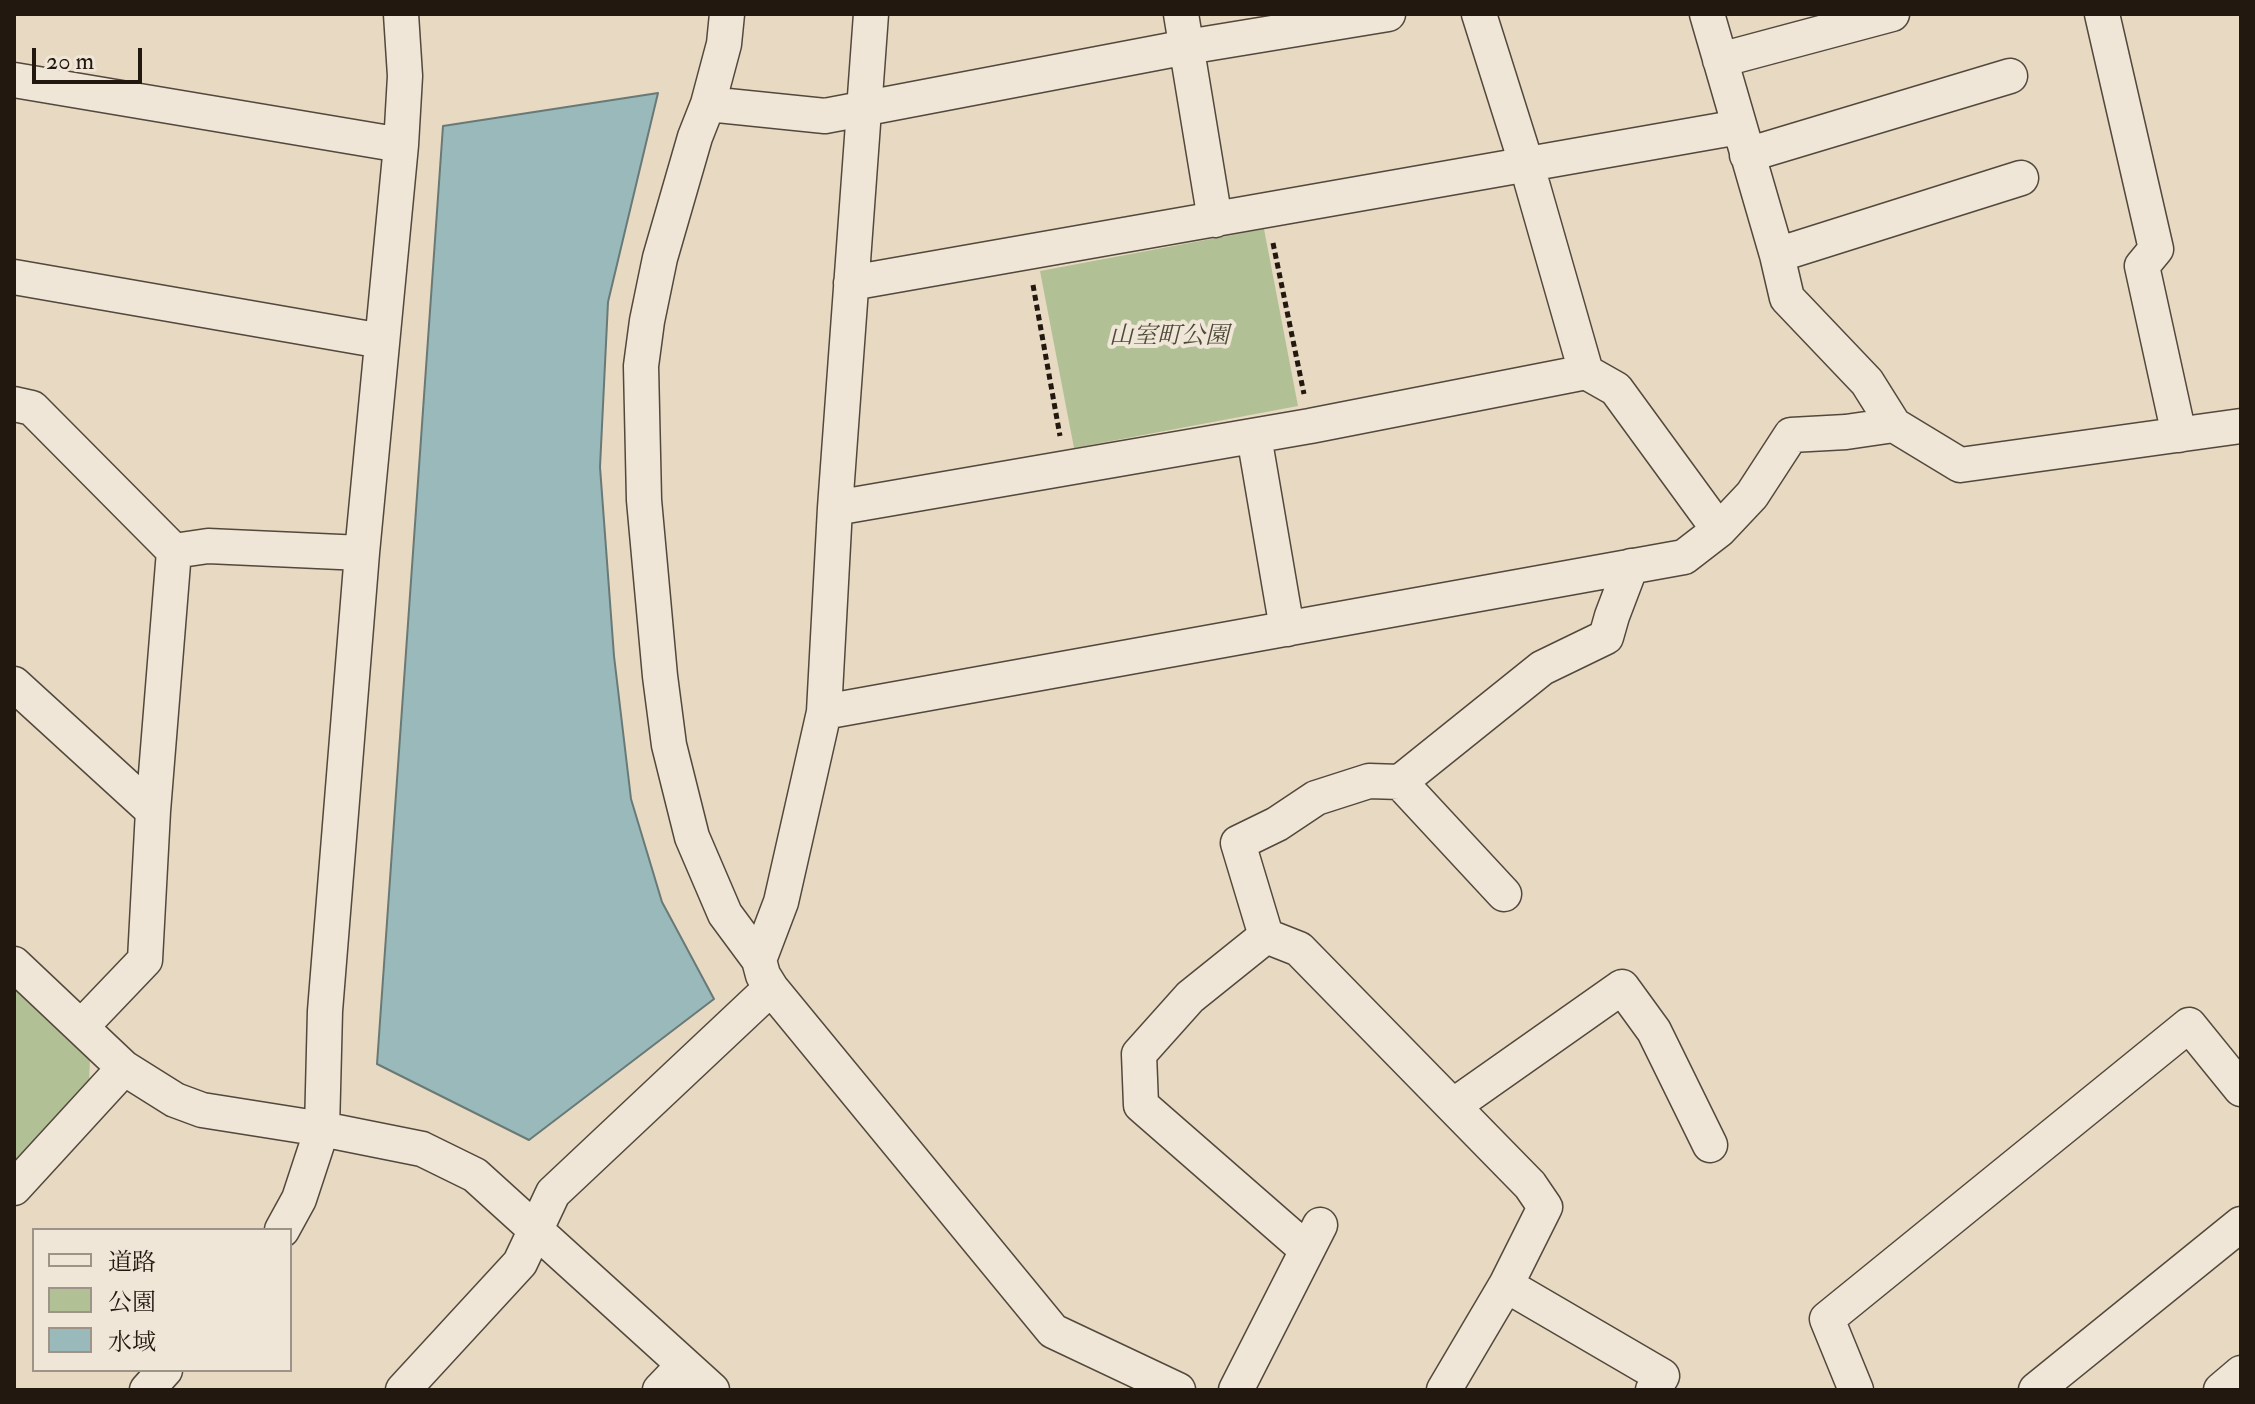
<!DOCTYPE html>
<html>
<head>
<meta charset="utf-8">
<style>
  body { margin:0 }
  #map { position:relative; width:2255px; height:1404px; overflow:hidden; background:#e7d9c2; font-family:"IM FELL Double Pica","Noto Serif JP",serif }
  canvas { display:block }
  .frame { position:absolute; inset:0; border:16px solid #22180f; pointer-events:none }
  .legend { position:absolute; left:32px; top:1228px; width:260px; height:144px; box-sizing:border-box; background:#efe6d7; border:2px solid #9d9487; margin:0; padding:10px 14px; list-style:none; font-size:24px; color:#22180f }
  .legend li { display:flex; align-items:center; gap:16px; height:40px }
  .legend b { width:40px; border:2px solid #9d9487 }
  .scale { position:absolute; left:32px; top:48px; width:110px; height:36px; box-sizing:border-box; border:4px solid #22180f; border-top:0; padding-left:10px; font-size:24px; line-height:28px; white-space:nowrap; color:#22180f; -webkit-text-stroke:6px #efe6d7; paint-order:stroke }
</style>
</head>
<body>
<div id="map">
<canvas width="2255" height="1404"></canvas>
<div class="frame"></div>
<ul class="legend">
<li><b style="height:10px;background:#efe6d7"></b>道路</li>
<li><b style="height:22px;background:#b2c096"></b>公園</li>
<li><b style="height:22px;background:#99b9bb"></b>水域</li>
</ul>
<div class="scale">20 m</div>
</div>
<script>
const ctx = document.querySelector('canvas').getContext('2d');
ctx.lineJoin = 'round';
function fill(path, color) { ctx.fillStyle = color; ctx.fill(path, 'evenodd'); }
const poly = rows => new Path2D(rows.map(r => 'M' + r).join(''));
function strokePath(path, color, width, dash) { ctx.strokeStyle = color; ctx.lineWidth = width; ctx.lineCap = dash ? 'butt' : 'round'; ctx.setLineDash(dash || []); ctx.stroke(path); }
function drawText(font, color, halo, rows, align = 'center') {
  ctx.font = font + ' "IM FELL Double Pica","Noto Serif JP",serif'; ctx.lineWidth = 8; ctx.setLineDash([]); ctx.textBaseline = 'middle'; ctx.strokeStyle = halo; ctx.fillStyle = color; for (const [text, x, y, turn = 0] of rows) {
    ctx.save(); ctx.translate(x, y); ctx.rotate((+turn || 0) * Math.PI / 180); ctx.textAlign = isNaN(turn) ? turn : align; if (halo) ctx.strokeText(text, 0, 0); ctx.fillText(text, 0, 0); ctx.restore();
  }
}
const green = poly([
  [1264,229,1298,406,1074,448,1040,271],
  [14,989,90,1057,89,1085,14,1166]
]);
const water = poly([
  [658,93,608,302,600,467,614,656,631,799,662,902,714,999,529,1140,377,1064,443,126,658,93]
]);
const path = poly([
  [1273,243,1304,394],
  [1033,285,1060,436]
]);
const street = poly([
  [727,14,724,44,708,104,695,137,660,258,647,321,641,366,644,500,660,676,669,745,692,837,725,914,759,960,763,975,771,988,1053,1331,1178,1390],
  [1181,14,1215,220],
  [1479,14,1527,166,1586,372],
  [1707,14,1777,255,1787,298,1867,382,1894,425,1960,465,2241,426],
  [2102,14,2156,249,2142,266,2179,435],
  [1720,60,1892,14],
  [14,80,401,145],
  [708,104,825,116,1187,47,1388,14],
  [1747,155,2010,76],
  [1777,255,2021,178],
  [14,277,382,341],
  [851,283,1739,127],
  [14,404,32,408,174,551,153,811,145,960,81,1027],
  [1254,436,1287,629],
  [835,508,1310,426,1586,372,1616,389,1719,530,1752,495,1791,435,1846,432,1894,425],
  [174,551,208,546,362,553],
  [14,684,153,811],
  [824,712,1684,557,1719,530],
  [1400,782,1504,894],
  [1266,936,1299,949,1530,1185,1545,1207,1506,1285],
  [759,960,781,902,824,712,835,508,871,14],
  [14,964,124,1068,175,1100,202,1110,322,1129,422,1149,475,1175,712,1390],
  [1453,1106,1622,987,1654,1031,1710,1145],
  [14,1188,124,1068],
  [282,1230,299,1199,322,1129,325,1011,362,553,401,145,405,76,401,14],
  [1307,1250,1141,1105,1139,1054,1190,997,1266,936,1238,843,1277,824,1316,798,1369,781,1400,782,1542,668,1606,637,1612,616,1631,566],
  [147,1390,165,1370],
  [403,1390,520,1263,553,1193,771,988],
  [660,1390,684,1365],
  [1236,1390,1320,1225],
  [1444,1390,1506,1285,1662,1376,1653,1390],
  [1856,1390,1827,1319,2189,1025,2241,1089],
  [2036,1390,2241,1224],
  [2221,1390,2241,1373]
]);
const parkNames = [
  ["山室町公園",1169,338]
];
fill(green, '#b2c096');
fill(water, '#99b9bb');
strokePath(water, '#697976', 2);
strokePath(street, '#53483c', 37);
strokePath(path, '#22180f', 5, [6, 4]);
strokePath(street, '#efe6d7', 34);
drawText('italic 24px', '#4d4a38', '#efe6d7', parkNames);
</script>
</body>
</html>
